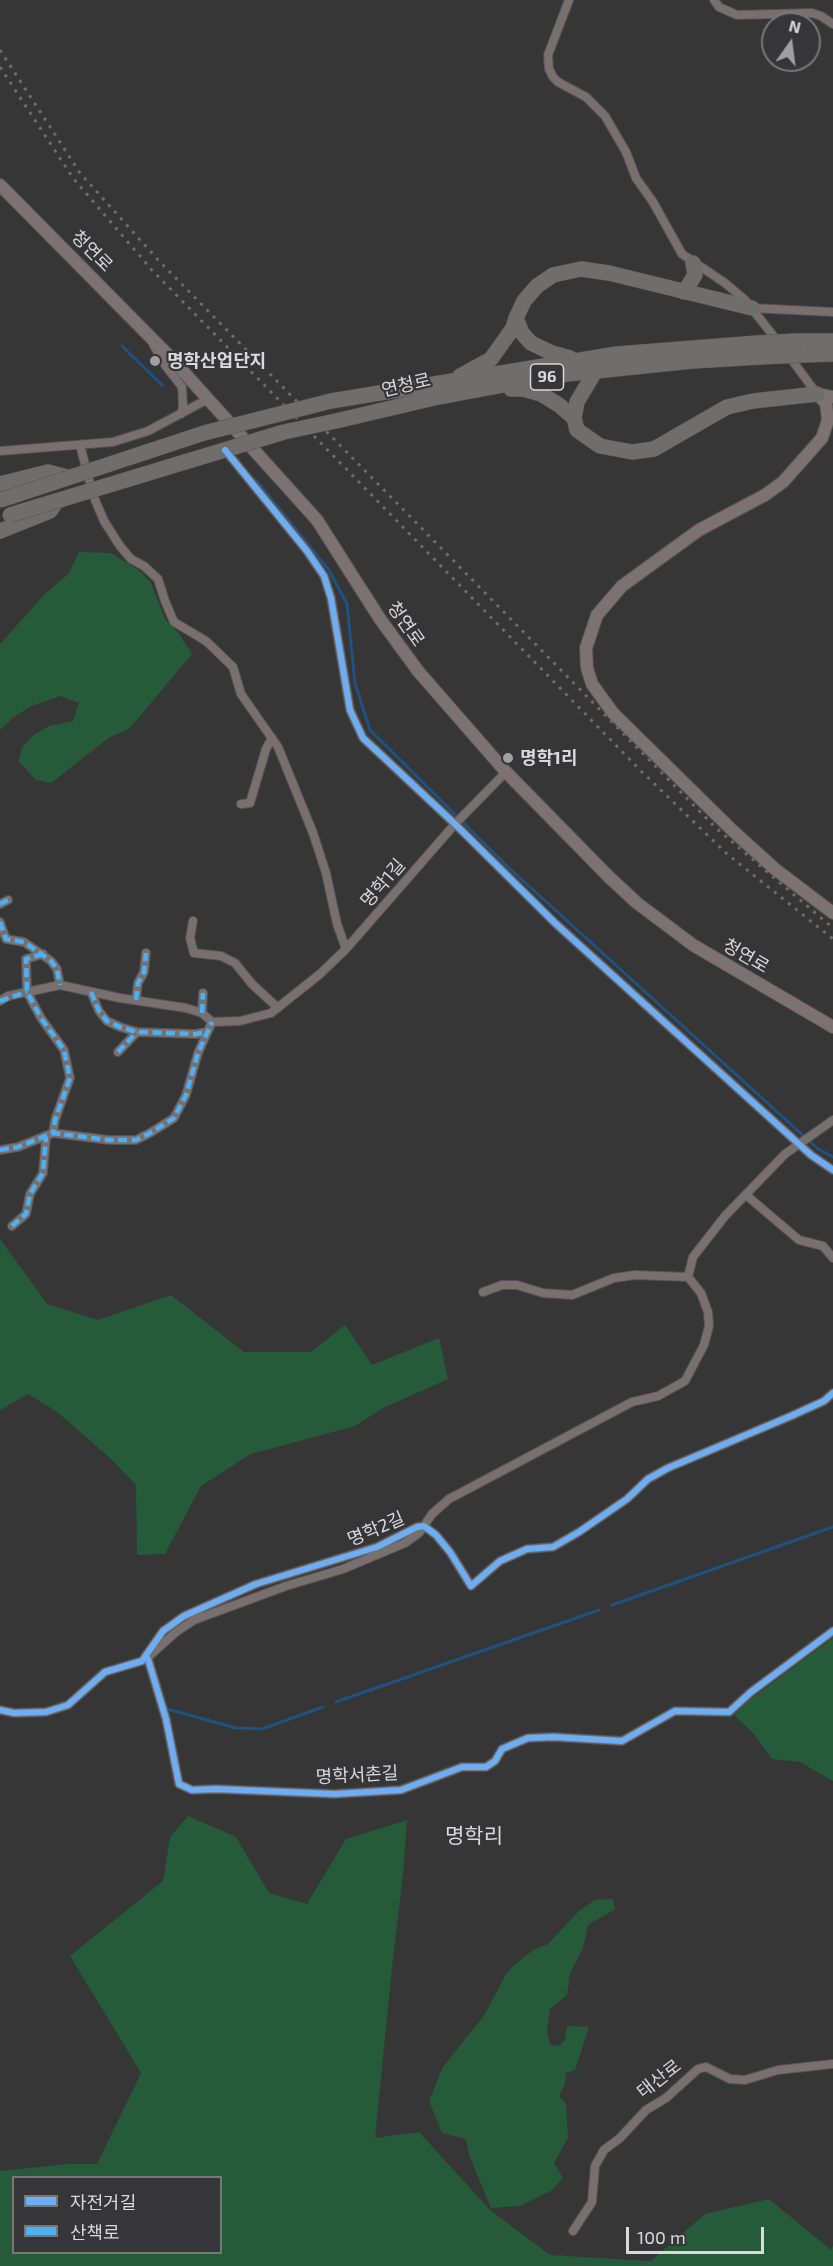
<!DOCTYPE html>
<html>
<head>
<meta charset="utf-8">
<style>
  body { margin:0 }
  #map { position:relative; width:833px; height:2266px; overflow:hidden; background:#363636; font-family:"Exo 2","Noto Sans KR",sans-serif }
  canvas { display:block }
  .legend { position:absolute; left:12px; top:2176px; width:210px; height:78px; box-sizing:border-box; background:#363537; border:2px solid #777678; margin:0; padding:8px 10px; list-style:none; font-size:18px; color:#d9d8da }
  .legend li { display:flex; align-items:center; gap:12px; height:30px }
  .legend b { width:30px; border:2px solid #777678 }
  .north { position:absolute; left:761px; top:12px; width:60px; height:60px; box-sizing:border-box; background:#363537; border:2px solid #777678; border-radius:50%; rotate:14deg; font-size:16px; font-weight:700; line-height:24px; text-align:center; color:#d9d8da }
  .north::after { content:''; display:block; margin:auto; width:21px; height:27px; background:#a09fa1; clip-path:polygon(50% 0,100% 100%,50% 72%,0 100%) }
  .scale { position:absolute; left:626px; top:2227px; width:138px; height:27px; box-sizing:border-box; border:3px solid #d9d8da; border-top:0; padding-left:8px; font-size:18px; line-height:21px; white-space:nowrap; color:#d9d8da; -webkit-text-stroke:4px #363537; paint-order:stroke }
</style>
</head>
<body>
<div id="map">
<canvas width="833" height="2266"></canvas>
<ul class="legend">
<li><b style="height:8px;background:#6dadf4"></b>자전거길</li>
<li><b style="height:8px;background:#4cb0f7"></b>산책로</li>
</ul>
<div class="north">N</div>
<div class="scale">100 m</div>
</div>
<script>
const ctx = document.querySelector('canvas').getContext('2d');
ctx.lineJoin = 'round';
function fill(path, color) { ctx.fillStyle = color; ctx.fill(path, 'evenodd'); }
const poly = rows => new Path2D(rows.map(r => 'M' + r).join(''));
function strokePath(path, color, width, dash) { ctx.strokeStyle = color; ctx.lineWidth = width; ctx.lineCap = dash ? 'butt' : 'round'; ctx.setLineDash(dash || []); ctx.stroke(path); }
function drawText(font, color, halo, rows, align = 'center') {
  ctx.font = font + ' "Exo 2","Noto Sans KR",sans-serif'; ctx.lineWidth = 4.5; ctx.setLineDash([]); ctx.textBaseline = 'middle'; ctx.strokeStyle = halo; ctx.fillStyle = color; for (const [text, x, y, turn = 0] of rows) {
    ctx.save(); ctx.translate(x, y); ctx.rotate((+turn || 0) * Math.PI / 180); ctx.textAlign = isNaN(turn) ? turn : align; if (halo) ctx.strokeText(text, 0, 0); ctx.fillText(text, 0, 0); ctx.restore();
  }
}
const green = poly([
  [79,552,111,553,140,571,151,583,165,619,180,635,192,654,129,729,110,737,51,783,36,780,19,762,22,747,35,734,49,726,73,721,79,703,61,696,31,706,14,717,0,730,0,644,44,595,69,573],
  [0,1239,47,1304,98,1320,171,1295,244,1352,311,1352,345,1325,372,1365,439,1338,448,1379,383,1408,355,1426,251,1454,201,1486,165,1554,137,1555,136,1485,110,1458,56,1411,28,1394,0,1410],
  [833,1638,833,1781,800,1762,772,1759,753,1733,734,1715,748,1701],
  [188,1816,236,1837,269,1893,307,1904,346,1839,407,1820,403,1874,392,1967,375,2138,419,2132,491,2211,550,2255,651,2261,705,2214,769,2199,831,2250,833,2246,833,2266,0,2266,0,2171,68,2164,97,2164,141,2073,70,1956,163,1881,170,1837],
  [14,2178,220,2178,220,2252,14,2252],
  [613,1899,615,1909,588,1925,583,1948,570,1973,567,1995,550,2009,547,2030,550,2045,559,2046,565,2040,567,2026,589,2027,575,2070,566,2073,565,2084,559,2096,566,2104,568,2138,554,2163,563,2178,551,2191,520,2206,491,2208,469,2155,466,2139,442,2133,429,2101,443,2067,485,2014,505,1976,513,1966,533,1950,548,1944,579,1911,595,1900]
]);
const stream = poly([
  [122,346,162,385],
  [256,480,329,570,347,604,355,683,370,730,509,868,818,1149,833,1157],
  [612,1605,833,1527],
  [336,1702,599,1610],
  [167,1709,236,1728,262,1729,323,1707]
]);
const street = poly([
  [569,0,548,55,549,69,553,77,558,82,586,97,605,116,626,152,636,178,653,202,682,254,725,283,745,300,779,343],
  [714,0,719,7,737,15,812,13,821,16,833,24],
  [752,308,833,312],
  [153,344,165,365,182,387,183,406,181,414],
  [789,356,817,394],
  [80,445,93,495,104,521,120,546,131,559,144,566,158,579,165,601,174,622,206,641,233,667,241,694,278,747,313,833,326,873,337,924,346,949],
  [225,450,307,551,324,576,331,598,350,710,363,738,455,824,555,923,811,1155,833,1170],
  [0,451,113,442,148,431,208,399],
  [241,804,250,803,266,749,272,738],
  [0,904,8,900],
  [193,921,190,938,194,953,221,956,235,963,252,984,278,1008],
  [0,922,6,939,24,942,51,961,57,969,60,985],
  [43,954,26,959,27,992,41,1018,64,1050,70,1078,55,1120,53,1133],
  [91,992,99,1011,107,1021,120,1027,137,1032,196,1034,206,1032],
  [136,1000,138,983,144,972,146,953],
  [0,1001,8,996,60,985,120,998,186,1008,202,1013,212,1022,240,1021,271,1013,320,974,346,949,455,824,506,772],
  [202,1013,203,993],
  [118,1052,137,1032],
  [0,1150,18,1147,53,1133,109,1140,136,1140,150,1133,174,1118,186,1095,198,1053,212,1022],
  [746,1195,799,1240,823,1246,833,1258],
  [12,1226,26,1214,30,1194,43,1173,46,1137],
  [483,1292,502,1285,517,1285,543,1293,572,1295,614,1278,635,1275,688,1277,693,1257,725,1216,785,1154,833,1120],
  [147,1658,176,1632,194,1620,286,1586,343,1569,405,1543,419,1533,432,1514,449,1499,632,1402,658,1396,685,1381,704,1345,709,1326,708,1312,701,1293,688,1277],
  [148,1659,166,1719,179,1784,192,1790,216,1789,335,1794,401,1790,462,1767,486,1767,495,1761,502,1749,528,1738,553,1737,622,1741,675,1711,729,1712,751,1692,833,1631],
  [0,1710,14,1713,46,1712,68,1705,105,1672,142,1661,163,1631,184,1616,256,1584,377,1547,417,1527,424,1526,436,1535,450,1552,471,1586,500,1561,527,1549,553,1547,579,1532,627,1499,648,1479,668,1468,791,1416,824,1401,833,1393],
  [573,2231,592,2202,595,2166,604,2150,620,2138,646,2110,666,2098,698,2069,706,2067,730,2079,745,2080,778,2070,833,2064]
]);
const secondary = poly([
  [0,185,171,358,317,520,380,619,418,671,506,772,609,877,637,903,693,945,833,1027],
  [833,397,817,394,826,403,828,420,822,438,783,482,765,495,699,530,622,586,597,615,586,648,587,668,592,684,613,713,733,831,775,869,833,913]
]);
const highway = poly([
  [684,292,695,275,693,263],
  [516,318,524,301,537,286,553,275,581,269,609,273,752,308],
  [796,341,833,341],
  [802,355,833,354],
  [460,376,491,359,513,328,516,318,522,333,531,343,552,353,570,358],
  [511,389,523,389,541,394,559,405,574,418,577,402,596,370],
  [331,401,617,354,757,343],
  [574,418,577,430,600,446,632,452,654,449,727,407,753,401,817,394],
  [336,421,434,398,557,375,693,361,761,357],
  [0,484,48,472,67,477],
  [0,531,50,511,57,501]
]);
const rail = poly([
  [0,50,80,173,160,262,717,829,833,928],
  [0,67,73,178,151,269,640,770,726,853,833,939]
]);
const highwayBridge = poly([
  [757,343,796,341],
  [761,357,802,355],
  [1,500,204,433,331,401],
  [10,515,284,432,336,421]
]);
const quiet = poly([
  [0,904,8,900],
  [0,922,6,939,24,942,51,961,57,969,60,985],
  [43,954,26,959,27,992,41,1018,64,1050,70,1078,55,1120,53,1133],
  [91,992,99,1011,107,1021,120,1027,137,1032,196,1034,206,1032],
  [136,1000,138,983,144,972,146,953],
  [0,1001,27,992],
  [202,1013,203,993],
  [118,1052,137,1032],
  [0,1150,18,1147,53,1133,109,1140,136,1140,150,1133,174,1118,186,1095,198,1053,212,1022],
  [12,1226,26,1214,30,1194,43,1173,46,1137]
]);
const cycleway = poly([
  [225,450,307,551,324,576,331,598,350,710,363,738,455,824,555,923,811,1155,833,1170],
  [148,1659,166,1719,179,1784,192,1790,216,1789,335,1794,401,1790,462,1767,486,1767,495,1761,502,1749,528,1738,553,1737,622,1741,675,1711,729,1712,751,1692,833,1631],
  [0,1710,14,1713,46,1712,68,1705,105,1672,142,1661,163,1631,184,1616,256,1584,377,1547,417,1527,424,1526,436,1535,450,1552,471,1586,500,1561,527,1549,553,1547,579,1532,627,1499,648,1479,668,1468,791,1416,824,1401,833,1393]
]);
const markers = [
  [155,361,6,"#a09fa1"],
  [508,758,6,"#a09fa1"]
];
const shields = [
  [547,377,33]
];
const shieldNames = [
  ["96",547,377]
];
const streetNames = [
  ["청연로",92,251,45],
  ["연청로",406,385,-13],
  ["청연로",406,624,55],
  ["명학1길",383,883,-49],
  ["청연로",746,956,30],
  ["명학2길",376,1529,-23],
  ["명학서촌길",357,1775,-3],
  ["태산로",659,2079,-38]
];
const poiNames = [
  ["명학산업단지",167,361],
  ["명학1리",520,758]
];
const quarterNames = [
  ["명학리",474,1836]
];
fill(green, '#255b39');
strokePath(stream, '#20517f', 3);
strokePath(street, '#535354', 10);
strokePath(secondary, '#535354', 14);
strokePath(highway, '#535354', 16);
strokePath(street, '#786f6f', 8);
strokePath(secondary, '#7c7272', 12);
strokePath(highway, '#706d6d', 15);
strokePath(rail, '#6f6b6b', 3, [3, 6]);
strokePath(highwayBridge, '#535354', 16, []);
strokePath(highwayBridge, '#706d6d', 15);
strokePath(quiet, '#4cb0f7', 4.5, [9, 4.5]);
strokePath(cycleway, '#6dadf4', 6);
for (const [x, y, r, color] of markers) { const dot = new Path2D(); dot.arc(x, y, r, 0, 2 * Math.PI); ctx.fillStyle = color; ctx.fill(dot); strokePath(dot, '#363537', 2); }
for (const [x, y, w] of shields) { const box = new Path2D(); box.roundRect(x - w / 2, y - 13, w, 26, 4.5); ctx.fillStyle = '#363537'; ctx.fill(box); strokePath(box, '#d9d8da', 1.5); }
drawText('bold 16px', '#d9d8da', null, shieldNames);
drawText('18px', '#d9d8da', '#363537', streetNames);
drawText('bold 18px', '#d9d8da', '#363537', poiNames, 'left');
drawText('21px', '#dad9dc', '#363537', quarterNames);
</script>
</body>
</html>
